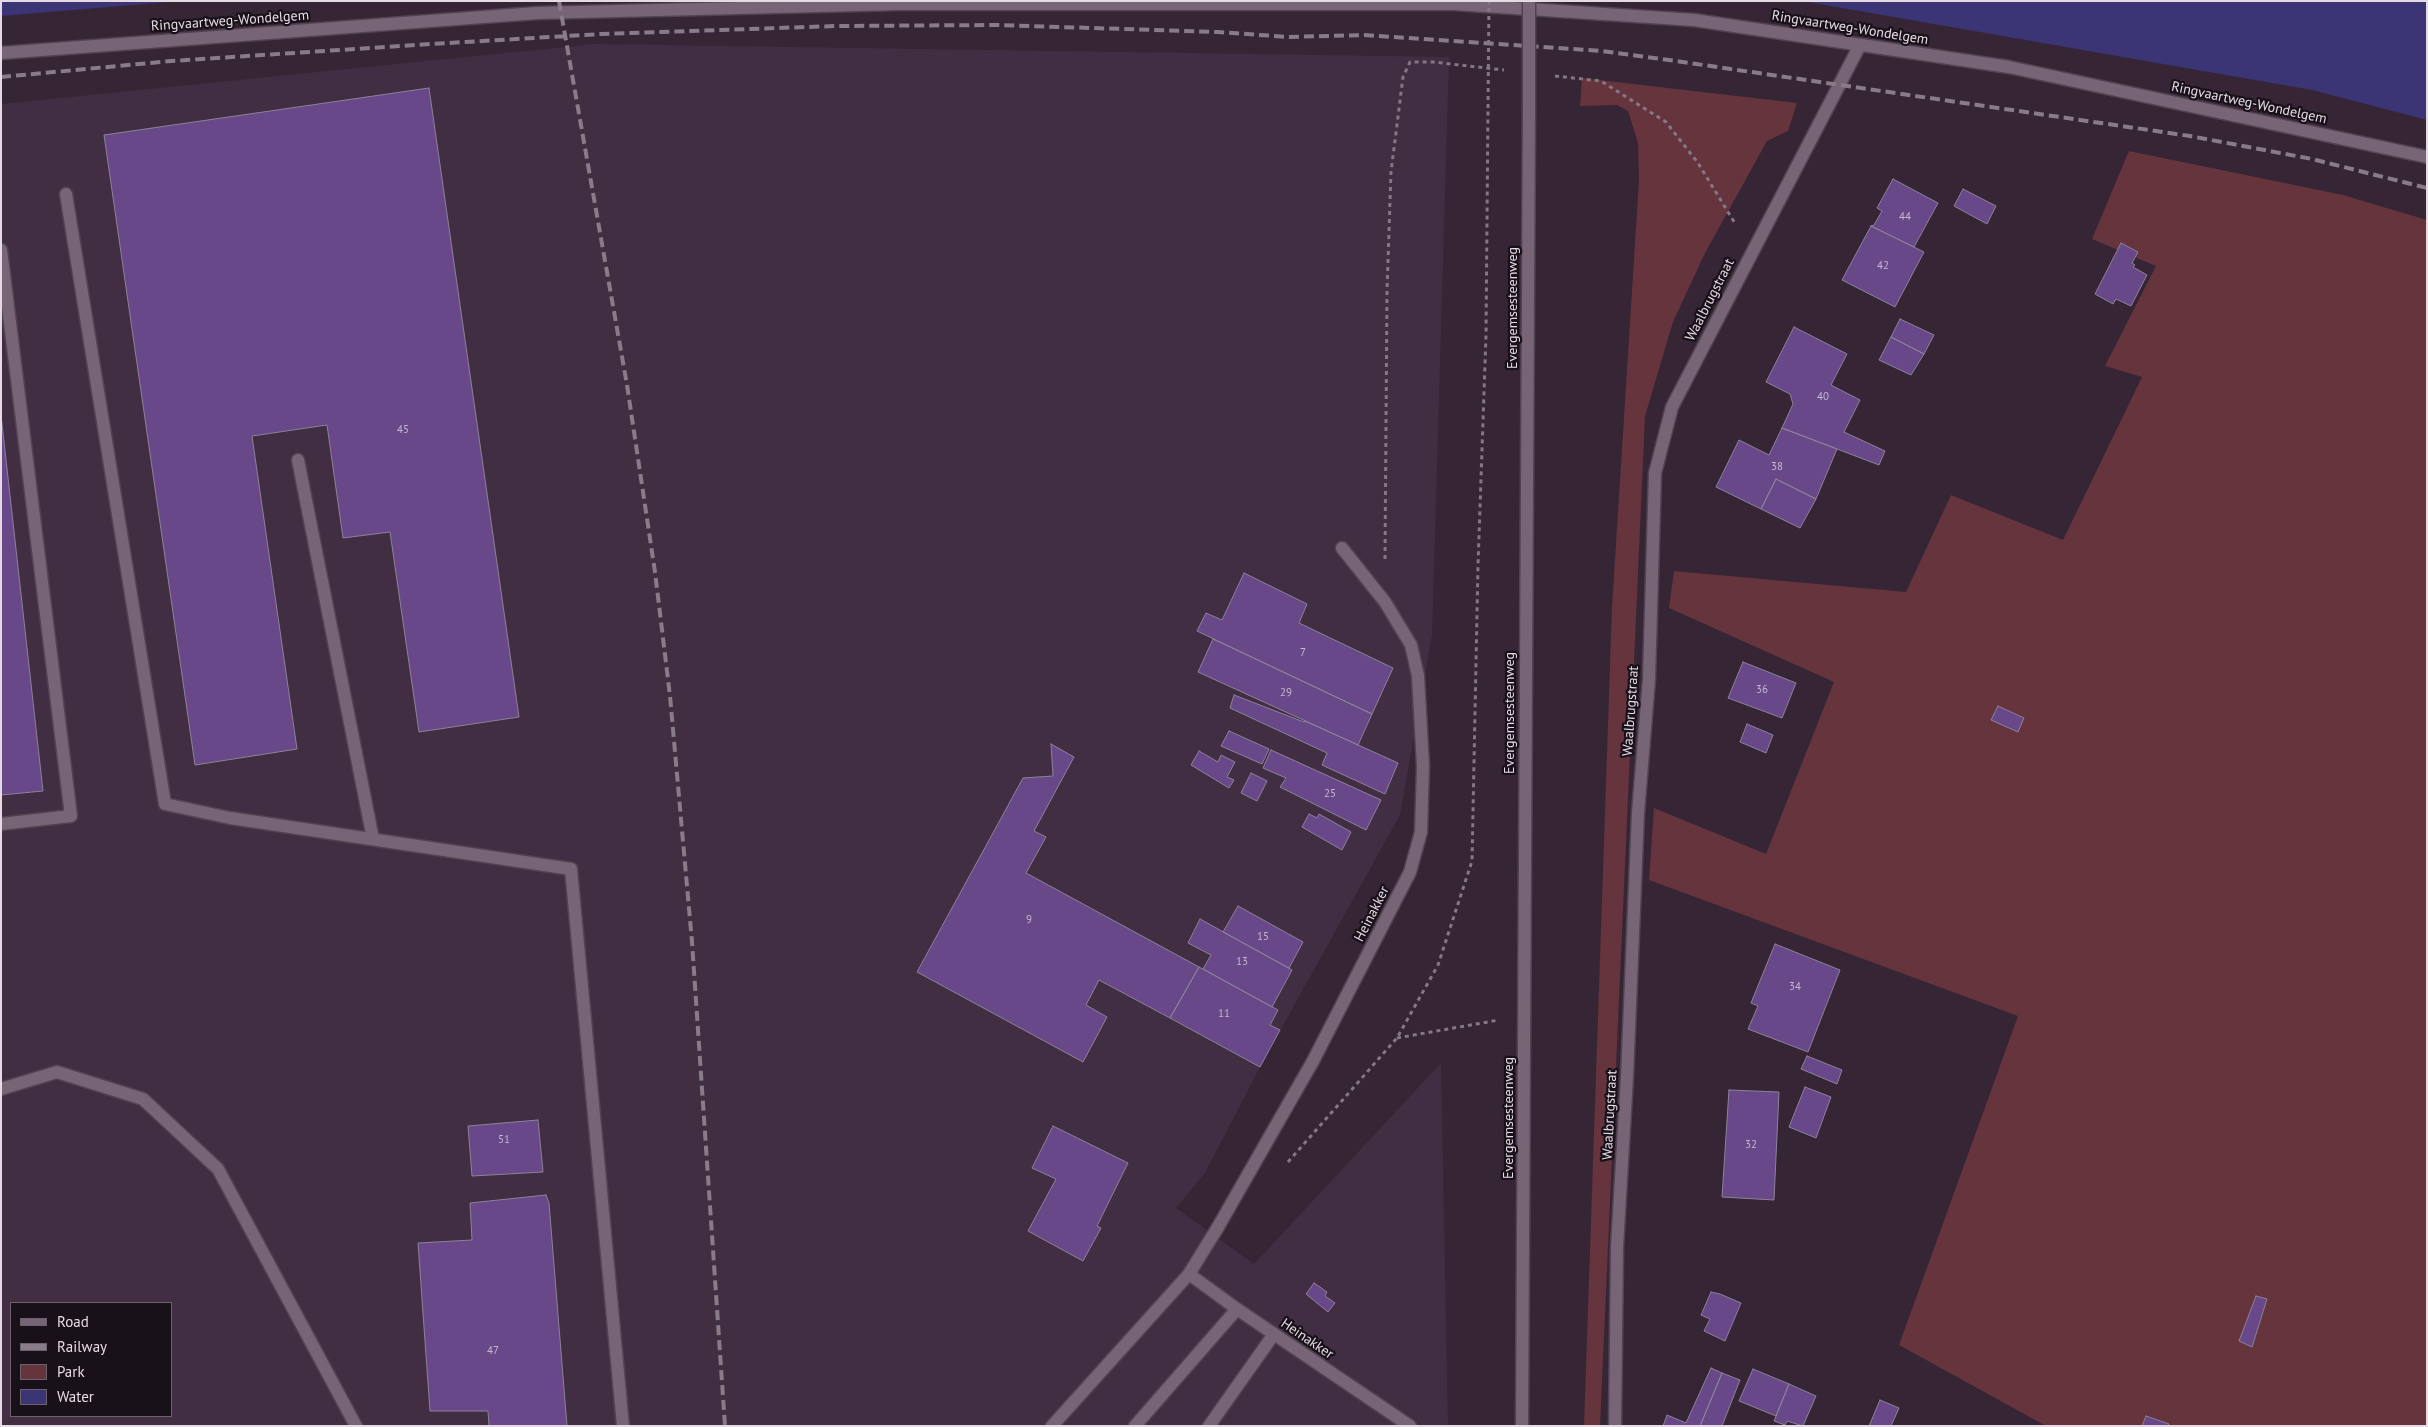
<!DOCTYPE html>
<html>
<head>
<meta charset="utf-8">
<style>
  body { margin:0 }
  #map { position:relative; width:2428px; height:1427px; overflow:hidden; background:#362535; font-family:"PT Sans",sans-serif }
  canvas { display:block }
  .frame { position:absolute; inset:0; border:2px solid #e6dbe5; pointer-events:none }
  .legend { position:absolute; left:10px; top:1302px; width:162px; height:115px; box-sizing:border-box; background:#191119; border:1px solid #6b626b; margin:0; padding:6px 9px; list-style:none; font-size:15px; color:#e6dbe5 }
  .legend li { display:flex; align-items:center; gap:10px; height:25px }
  .legend b { width:25px; border:1px solid #6b626b }
</style>
</head>
<body>
<div id="map">
<canvas width="2428" height="1427"></canvas>
<div class="frame"></div>
<ul class="legend">
<li><b style="height:6px;background:#776476"></b>Road</li>
<li><b style="height:6px;background:#897b88"></b>Railway</li>
<li><b style="height:14px;background:#65343d"></b>Park</li>
<li><b style="height:14px;background:#3b3475"></b>Water</li>
</ul>
</div>
<script>
const ctx = document.querySelector('canvas').getContext('2d');
ctx.lineJoin = 'round';
function fill(path, color) { ctx.fillStyle = color; ctx.fill(path, 'evenodd'); }
const poly = rows => new Path2D(rows.map(r => 'M' + r).join(''));
function strokePath(path, color, width, dash) { ctx.strokeStyle = color; ctx.lineWidth = width; ctx.lineCap = dash ? 'butt' : 'round'; ctx.setLineDash(dash || []); ctx.stroke(path); }
function drawText(font, color, halo, rows, align = 'center') {
  ctx.font = font + ' "PT Sans",sans-serif'; ctx.lineWidth = 4.5; ctx.setLineDash([]); ctx.textBaseline = 'middle'; ctx.strokeStyle = halo; ctx.fillStyle = color; for (const [text, x, y, turn = 0] of rows) {
    ctx.save(); ctx.translate(x, y); ctx.rotate((+turn || 0) * Math.PI / 180); ctx.textAlign = isNaN(turn) ? turn : align; if (halo) ctx.strokeText(text, 0, 0); ctx.fillText(text, 0, 0); ctx.restore();
  }
}
const built = poly([
  [595,44,1449,57,1432,635,1400,815,1260,1067,1205,1173,1176,1208,1254,1264,1441,1063,1448,1426,1,1426,1,104],
  [11,1303,171,1303,171,1416,11,1416]
]);
const green = poly([
  [1582,78,1797,103,1788,131,1767,141,1704,255,1673,322,1645,416,1600,1426,1584,1426,1612,607,1639,180,1638,143,1628,111,1617,105,1580,106],
  [2129,151,2343,195,2427,220,2427,1426,2046,1426,1899,1345,2018,1016,1649,880,1654,808,1766,854,1834,682,1669,608,1674,571,1906,592,1951,495,2063,540,2142,377,2105,366,2156,266,2092,239]
]);
const water = poly([
  [1,1,181,1,1,16],
  [1802,1,2427,1,2427,120,2312,90]
]);
const building = poly([
  [429,88,519,717,419,732,390,532,343,538,327,425,252,436,297,749,195,765,104,135,429,88],
  [1893,179,1938,203,1914,247,1871,226,1874,225,1882,211,1877,208,1893,179],
  [1963,189,1996,206,1987,224,1954,206,1963,189],
  [1871,226,1924,252,1895,307,1842,280,1871,226],
  [2121,243,2138,252,2132,263,2135,265,2133,267,2147,275,2131,306,2116,299,2113,304,2095,294,2121,243],
  [1900,319,1934,335,1924,354,1891,337,1900,319],
  [1794,327,1847,354,1831,385,1860,400,1844,432,1885,451,1879,465,1782,428,1793,404,1790,394,1766,382,1794,327],
  [1891,337,1924,354,1911,375,1879,360,1891,337],
  [1,415,43,791,1,795,1,415],
  [1782,428,1837,449,1816,499,1776,479,1761,509,1716,487,1739,440,1769,455,1782,428],
  [1776,479,1816,499,1800,528,1761,509,1776,479],
  [1244,573,1307,604,1299,623,1393,668,1372,714,1197,631,1206,613,1222,620,1244,573],
  [1213,639,1372,714,1358,745,1198,672,1213,639],
  [1743,662,1796,683,1782,718,1728,698,1743,662],
  [1234,695,1304,722,1305,721,1398,763,1385,794,1322,765,1327,753,1230,708,1234,695],
  [1998,706,2024,718,2018,732,1991,720,1998,706],
  [1747,724,1773,735,1766,753,1740,742,1747,724],
  [1229,731,1269,749,1262,764,1221,746,1229,731],
  [1051,744,1074,757,1034,831,1046,837,1026,873,1199,967,1170,1018,1099,980,1086,1005,1107,1017,1083,1062,917,972,1023,778,1053,776,1051,744],
  [1271,750,1381,800,1366,830,1280,787,1286,778,1263,768,1271,750],
  [1199,751,1218,762,1221,755,1235,762,1227,777,1234,780,1229,788,1191,765,1199,751],
  [1251,773,1267,781,1257,801,1241,793,1251,773],
  [1309,814,1317,818,1319,814,1351,832,1342,850,1302,827,1309,814],
  [1238,906,1303,942,1289,968,1223,932,1238,906],
  [1200,919,1292,970,1272,1007,1203,969,1211,955,1188,943,1200,919],
  [1775,944,1840,970,1808,1052,1748,1029,1758,1006,1751,1003,1775,944],
  [1199,967,1278,1010,1270,1025,1280,1030,1260,1067,1170,1018,1199,967],
  [1807,1056,1842,1070,1837,1084,1801,1069,1807,1056],
  [1805,1087,1831,1097,1816,1138,1789,1127,1805,1087],
  [1729,1090,1779,1092,1774,1200,1722,1197,1729,1090],
  [538,1120,543,1172,472,1176,468,1126,538,1120],
  [1053,1126,1128,1163,1097,1226,1101,1228,1083,1261,1028,1231,1056,1179,1032,1168,1053,1126],
  [546,1195,549,1203,567,1426,489,1426,488,1411,430,1411,418,1243,472,1240,470,1203,546,1195],
  [1314,1283,1327,1292,1325,1296,1335,1303,1328,1312,1306,1294,1314,1283],
  [1711,1292,1720,1294,1741,1303,1725,1341,1704,1331,1710,1319,1701,1315,1711,1292],
  [2256,1296,2267,1299,2252,1347,2239,1341,2256,1296],
  [1711,1368,1722,1373,1700,1426,1663,1426,1667,1415,1686,1423,1711,1368],
  [1753,1369,1789,1384,1776,1416,1739,1401,1753,1369],
  [1722,1373,1740,1380,1722,1426,1700,1426,1722,1373],
  [1789,1384,1816,1396,1803,1426,1787,1421,1785,1425,1774,1421,1789,1384],
  [1880,1400,1899,1408,1891,1426,1869,1426,1880,1400],
  [2146,1416,2169,1424,2168,1426,2142,1426,2146,1416]
]);
const path = poly([
  [1555,76,1601,81,1666,122,1698,163,1736,225],
  [1385,559,1387,291,1391,172,1403,77,1410,62,1433,62,1504,70],
  [1397,1038,1499,1020],
  [1288,1162,1397,1038,1438,965,1472,861,1478,565,1486,335,1488,108]
]);
const service = poly([
  [66,194,165,804,230,818,571,869,623,1426],
  [1,250,71,816,1,824],
  [298,460,373,839],
  [1,1089,57,1072,143,1099,218,1169,356,1426],
  [1135,1426,1237,1309],
  [1209,1426,1274,1334]
]);
const minor = poly([
  [1,53,537,13,898,4,1454,4,1694,20,2009,67,2427,157],
  [1189,1274,1237,1309,1410,1426],
  [1052,1426,1189,1274,1218,1227,1313,1061,1410,872,1421,832,1423,766,1418,676,1411,645,1385,602,1342,548],
  [1615,1426,1617,1247,1627,1077,1638,813,1649,679,1655,473,1672,407,1860,45]
]);
const secondary = poly([
  [1522,1426,1529,108]
]);
const rail = poly([
  [559,1,627,385,655,572,670,696,692,942,725,1426],
  [1,77,171,61,431,44,601,34,837,26,997,25,1218,32,1289,37,1364,35,1602,51,1669,60,2190,136,2312,159,2427,188]
]);
const pathBridge = poly([
  [1488,108,1489,1]
]);
const secondaryBridge = poly([
  [1529,108,1529,1]
]);
const numberNames = [
  ["44",1905,217],
  ["42",1883,266],
  ["40",1823,397],
  ["45",403,430],
  ["38",1777,467],
  ["7",1303,653],
  ["36",1762,690],
  ["29",1286,693],
  ["25",1330,794],
  ["9",1029,920],
  ["15",1263,937],
  ["13",1242,962],
  ["34",1795,987],
  ["11",1224,1014],
  ["51",504,1140],
  ["32",1751,1145],
  ["47",493,1351]
];
const streetNames = [
  ["Ringvaartweg-Wondelgem",230,21,-4],
  ["Ringvaartweg-Wondelgem",1850,28,9],
  ["Ringvaartweg-Wondelgem",2249,103,12],
  ["Waalbrugstraat",1710,300,-63],
  ["Evergemsesteenweg",1513,308,-90],
  ["Waalbrugstraat",1631,711,-86],
  ["Evergemsesteenweg",1510,713,-90],
  ["Heinakker",1372,914,-63],
  ["Waalbrugstraat",1610,1115,-87],
  ["Evergemsesteenweg",1509,1118,-90],
  ["Heinakker",1307,1339,34]
];
fill(built, '#422e42');
fill(green, '#65343d');
fill(water, '#3b3475');
fill(building, '#684889');
strokePath(building, '#8d829a', 1);
strokePath(service, '#514351', 15);
strokePath(minor, '#514351', 15);
strokePath(secondary, '#514351', 15);
strokePath(path, '#857784', 3, [4, 4]);
strokePath(service, '#776476', 12);
strokePath(minor, '#776476', 12);
strokePath(secondary, '#776476', 12);
strokePath(rail, '#897b88', 4, [10, 5]);
strokePath(secondaryBridge, '#514351', 15, []);
strokePath(pathBridge, '#857784', 3, [4, 4]);
strokePath(secondaryBridge, '#776476', 12);
drawText('11px', '#c6b6ce', null, numberNames);
drawText('14px', '#e6dbe5', '#191119', streetNames);
</script>
</body>
</html>
